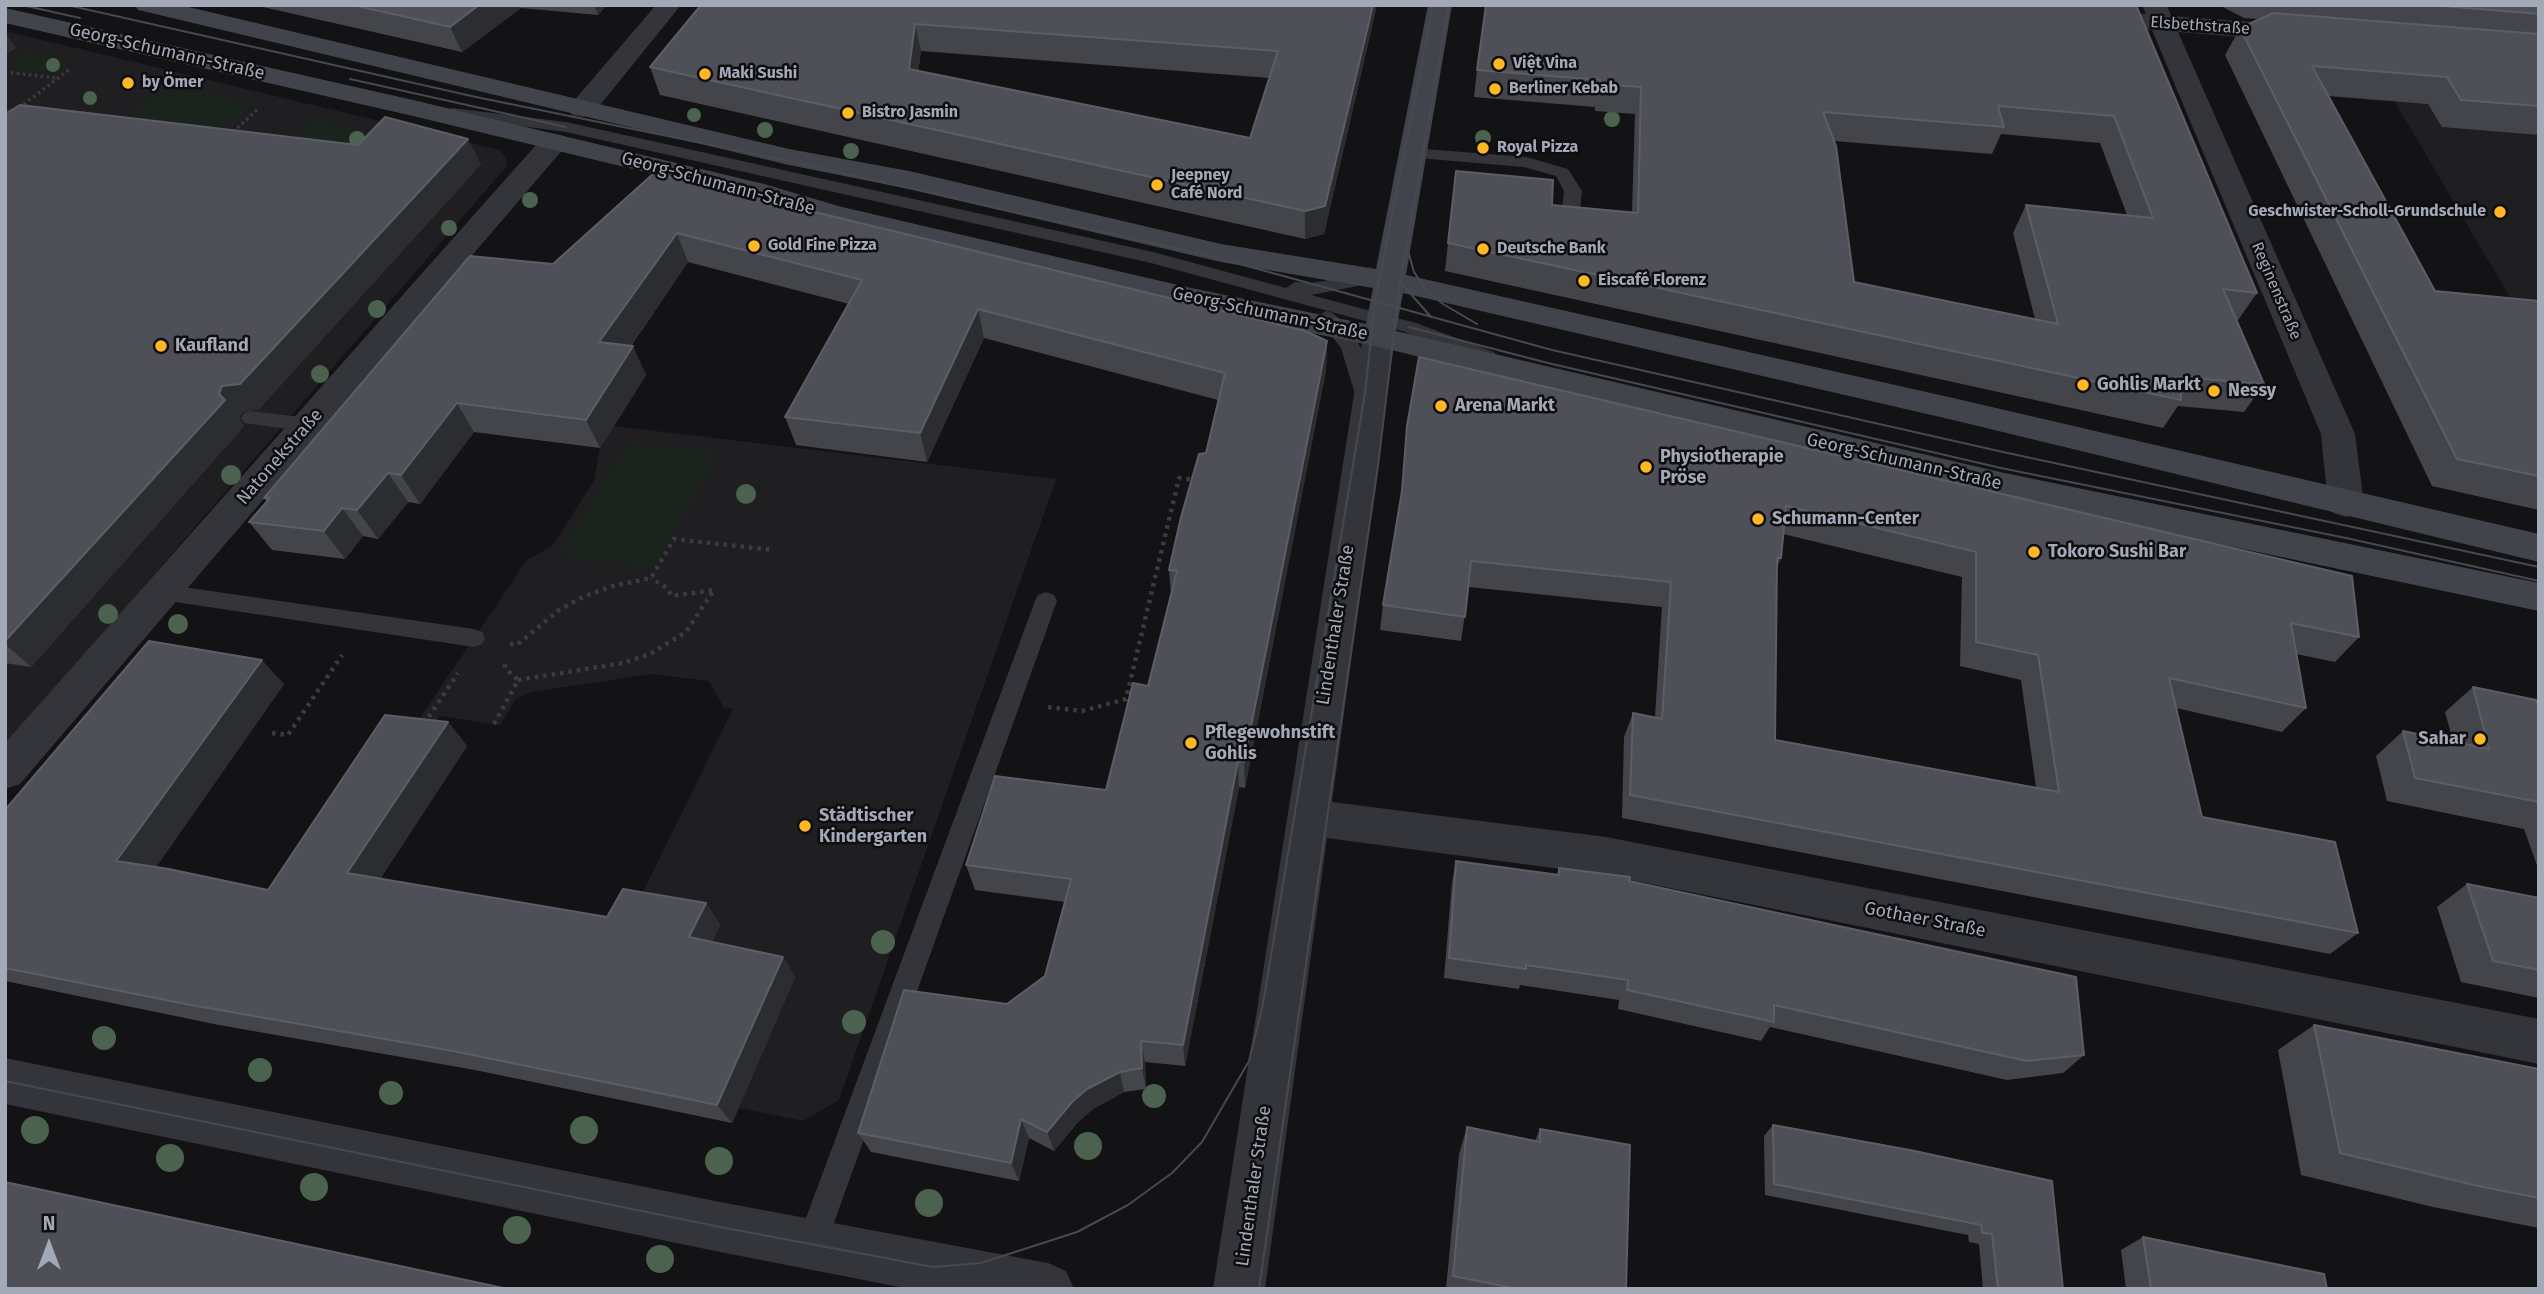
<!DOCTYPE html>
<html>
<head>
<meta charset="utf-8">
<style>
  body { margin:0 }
  #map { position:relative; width:2544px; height:1294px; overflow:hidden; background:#131315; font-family:"Fira Sans",sans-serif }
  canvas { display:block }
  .frame { position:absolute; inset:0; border:7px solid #a4a9b7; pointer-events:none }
  .north { position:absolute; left:14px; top:1210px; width:70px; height:70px; -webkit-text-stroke:5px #0e0e10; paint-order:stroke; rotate:0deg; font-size:19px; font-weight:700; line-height:28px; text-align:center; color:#a4a9b7 }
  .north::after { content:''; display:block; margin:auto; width:24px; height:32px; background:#a4a9b7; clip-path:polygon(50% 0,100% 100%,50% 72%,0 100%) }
</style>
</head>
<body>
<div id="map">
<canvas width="2544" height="1294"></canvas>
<div class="frame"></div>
<div class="north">N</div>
</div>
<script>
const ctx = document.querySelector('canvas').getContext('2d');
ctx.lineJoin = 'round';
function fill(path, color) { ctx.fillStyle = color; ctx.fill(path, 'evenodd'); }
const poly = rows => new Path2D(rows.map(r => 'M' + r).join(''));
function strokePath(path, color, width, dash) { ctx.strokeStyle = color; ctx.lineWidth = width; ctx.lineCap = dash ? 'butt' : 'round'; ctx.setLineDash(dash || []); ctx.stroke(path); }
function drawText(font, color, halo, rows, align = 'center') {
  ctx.font = font + ' "Fira Sans",sans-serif'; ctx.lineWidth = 5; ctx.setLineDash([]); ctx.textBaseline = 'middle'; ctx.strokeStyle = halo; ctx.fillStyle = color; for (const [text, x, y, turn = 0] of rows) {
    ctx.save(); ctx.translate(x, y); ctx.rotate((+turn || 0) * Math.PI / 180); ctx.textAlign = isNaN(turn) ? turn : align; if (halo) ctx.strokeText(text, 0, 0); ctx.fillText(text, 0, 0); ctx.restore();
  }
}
const built = poly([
  [5,31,500,150,506,157,507,166,5,747],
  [2539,74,2539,319,2511,299,2386,87],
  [614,426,1056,479,839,1100,803,1121,555,1070,733,709,724,708,709,681,653,674,530,692,516,699,500,725,440,716,392,787,375,784,527,560,552,546,594,481,600,448]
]);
const green = poly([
  [26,50,71,62,57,72,5,66],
  [173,85,251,104,201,148,104,138,139,108],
  [315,120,385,138,353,172,271,162],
  [629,443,719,453,655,567,559,555]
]);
const pathFar1 = poly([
  [5,72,57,78],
  [19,108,70,69],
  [233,132,257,110]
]);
const path = poly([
  [510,644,517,645,559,610,585,596,613,586,651,578,674,539,773,550],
  [518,680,623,663,650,654,686,632,714,590,672,596,667,588,651,578],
  [1048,707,1082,711,1126,699,1179,478,1195,480],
  [424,724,458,673],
  [494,724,518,680,505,668,505,663],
  [272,733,288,735,342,655]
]);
const service = poly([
  [452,108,566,122,1153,252,1286,288,1295,282,1311,283,1347,277,1370,267,1379,273,1358,286,1311,295,1416,323,1494,352,1497,356,1494,360,1487,362,1402,331,1151,263,566,132,446,116,444,113,446,110,452,108],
  [1412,148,1526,157,1568,169,1582,191,1580,210,1577,214,1565,214,1562,210,1564,191,1556,176,1524,167,1406,157,1404,153,1412,148],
  [1326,311,1333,313,1346,325,1361,348,1376,397,1373,402,1366,404,1359,402,1356,397,1341,348,1317,317,1326,311],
  [251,411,308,418,315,420,318,425,315,430,308,432,244,423,241,418,244,413,251,411],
  [162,584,474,629,482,632,485,638,482,644,474,647,162,600,154,598,151,592,154,586,162,584],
  [1046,592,1054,595,1057,601,826,1245,822,1256,811,1260,800,1256,796,1245,1035,601,1038,595,1046,592]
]);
const minor = poly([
  [656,5,681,5,592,115,582,117,572,115,568,109,572,103,656,5],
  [2142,5,2167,5,2171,16,2292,25,2301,28,2305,33,2301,38,2292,41,2178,32,2355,434,2364,504,2359,513,2346,517,2333,513,2328,504,2321,434,2152,30,2091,26,2082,23,2078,18,2082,13,2091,10,2146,14,2142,5],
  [554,134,564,136,568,142,564,148,20,784,5,789,5,743,544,136,554,134],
  [1379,327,1390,330,1395,337,1332,802,1606,837,2539,1019,2539,1064,1606,875,1327,838,1265,1289,1213,1289,1363,337,1368,330,1379,327],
  [5,1058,720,1202,1048,1263,1066,1271,1074,1289,910,1289,720,1252,5,1104,5,1058]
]);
const secondary = poly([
  [135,5,180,5,789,149,909,171,1221,244,1376,269,1428,5,1452,5,1406,275,1953,398,2539,534,2539,562,1953,420,1403,293,1396,331,2000,472,2539,583,2539,611,2000,498,1379,347,1191,308,834,223,745,196,413,116,5,23,5,8,413,100,764,184,842,207,1191,288,1366,324,1373,288,1221,262,909,189,789,165,147,12,138,10,135,5]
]);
const tram = poly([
  [22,5,80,18],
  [67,5,476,97,785,160,1218,258,1552,350,2003,452,2539,567],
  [350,79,566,127],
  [1408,251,1414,272,1426,290,1443,304,1477,324],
  [1396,277,1431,317],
  [1409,327,1548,363,2001,468,2346,538,2539,581],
  [5,1081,720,1227,933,1267,981,1263,1077,1232,1128,1205,1172,1173,1202,1142,1249,1061,1263,1004,1365,393,1375,302,1433,5],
  [1259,1289,1378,466,1400,283,1449,5]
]);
const trees = [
  [53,65,7],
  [90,98,7],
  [694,115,7],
  [1612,119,8],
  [765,130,8],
  [1483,138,8],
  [357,139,8],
  [851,151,8],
  [530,200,8],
  [449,228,8],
  [377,309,9],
  [320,374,9],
  [231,475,10],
  [746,494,10],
  [108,614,10],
  [178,624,10],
  [883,942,12],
  [854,1022,12],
  [104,1038,12],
  [260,1070,12],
  [391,1093,12],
  [1154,1096,12],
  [35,1130,14],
  [584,1130,14],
  [1088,1146,14],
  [170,1158,14],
  [719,1161,14],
  [314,1187,14],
  [929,1203,14],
  [517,1230,14],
  [660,1259,14]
];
const wall = poly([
  [254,5,607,5,598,15,521,8,462,52],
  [701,5,1377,5,1324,234,1305,239,660,95,650,67],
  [921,51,1270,78,1250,138,918,71],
  [2136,5,2257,293,2238,320,2236,320,2264,384,2244,412,2178,406,2163,428,1445,271,1456,171,1552,205,1632,212,1635,114,1595,111,1595,107,1474,97,1477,70],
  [2001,134,2100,143,2127,215,2026,205,2013,233,2035,319,1854,282,1834,141,1992,154],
  [2219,5,2539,5,2539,135,2442,127,2428,104,2328,96,2435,291,2539,301,2539,510,2432,486,2225,55,2240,28,2259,19,2244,18],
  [5,114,481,164,259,409,242,412,239,419,244,426,31,667,5,663],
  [654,173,1327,341,1326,370,1245,788,1239,787,1185,1066,1145,1062,1146,1089,1124,1092,1093,1109,1078,1122,1054,1151,1029,1138,1019,1181,871,1152,858,1133,1007,1004,1045,976,1065,902,975,890,966,865,1106,790,1148,686,1171,594,1169,570,1206,453,1218,400,984,338,927,462,796,445,785,417,849,304,688,262,631,346,646,375,600,448,474,432,420,504,408,502,378,539,363,536,345,559,272,550,249,522,267,502,264,498,553,264],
  [1419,357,2359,637,2335,662,2296,654,2306,708,2282,732,2176,708,2202,817,2358,933,2330,954,1622,818,1624,737,1633,713,1655,717,1662,607,1469,587,1461,641,1380,630,1383,605,1401,498,1407,426],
  [1783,534,1962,577,1960,666,2021,680,2036,787,1775,740,1777,568,1781,558],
  [284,684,156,867,268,890,448,722,467,746,380,879,607,917,706,903,720,925,712,942,783,957,795,977,732,1123,475,1070,219,1025,5,981,5,810],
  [2473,687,2539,708,2539,871,2524,829,2387,801,2376,756,2403,731,2453,741,2445,712],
  [1456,861,1557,874,1559,868,1629,881,2084,1055,2063,1073,2007,1080,1770,1027,1761,1041,1618,1009,1619,1000,1520,985,1519,989,1444,978,1452,882],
  [2467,884,2539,898,2539,998,2461,982,2437,907],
  [2314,1025,2539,1069,2539,1228,2433,1207,2301,1175,2278,1050],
  [1773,1125,1915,1151,2063,1289,1983,1289,1979,1244,1969,1242,1968,1235,1765,1195,1764,1136],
  [1467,1127,1535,1141,1540,1129,1626,1289,1446,1289,1459,1154],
  [2143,1237,2327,1289,2126,1289,2121,1250]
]);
const shadedWall = poly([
  [479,5,520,5,521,8,462,52,450,27],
  [594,5,607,5,598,15],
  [1373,5,1377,5,1324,234,1305,239,1305,211],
  [915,24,921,51,915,97,909,69],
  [5,33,16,48,5,56],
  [468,139,481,164,259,409,242,412,239,419,244,426,31,667,5,644,5,641,219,394,222,386],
  [677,233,688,262,613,371,599,342],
  [978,309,984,338,927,462,920,433],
  [1327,341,1326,370,1245,788,1244,762],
  [633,346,646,375,600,448,586,420],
  [457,403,474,432,420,504,401,475],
  [388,473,408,502,378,539,357,510],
  [342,508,363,536,345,559,324,531],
  [262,660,284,684,145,883,116,861],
  [448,722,467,746,369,895,347,873],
  [1238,761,1239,787,1185,1066,1183,1045],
  [706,903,720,925,704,958,689,937],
  [783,957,795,977,732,1123,717,1105],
  [1141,1041,1145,1062,1146,1089,1142,1068],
  [1120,1072,1124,1092,1093,1109,1078,1122,1054,1151,1047,1132,1072,1102,1087,1089],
  [1021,1119,1029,1138,1019,1181,1011,1163]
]);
const building = poly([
  [353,5,479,5,450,27,353,5],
  [701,5,1373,5,1325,206,1305,211,650,67,701,5],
  [915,24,1278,51,1250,138,909,69,915,24],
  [1486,5,2136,5,2257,293,2223,289,2264,384,2180,377,2181,400,1448,243,1456,171,1553,180,1552,205,1638,213,1641,87,1600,84,1600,80,1477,70,1486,5],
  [1998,106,2114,116,2153,218,2026,205,2058,324,1854,282,1836,146,1823,112,2004,127,1998,106],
  [2431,5,2539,5,2539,14,2431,5],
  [2273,13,2539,34,2539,106,2461,100,2447,77,2312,66,2435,291,2539,301,2539,476,2457,459,2240,28,2273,13],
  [20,105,358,145,385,117,468,139,240,384,222,386,219,394,225,400,5,641,5,114,20,105],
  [654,173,1305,331,1327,341,1244,762,1238,761,1183,1045,1141,1041,1142,1068,1120,1072,1087,1089,1072,1102,1047,1132,1021,1119,1011,1163,858,1133,904,990,1007,1004,1045,976,1071,879,966,865,995,776,1106,790,1133,683,1148,686,1177,571,1169,570,1181,517,1199,454,1206,453,1225,373,978,309,920,433,785,417,862,280,677,233,599,342,633,346,586,420,457,403,401,475,388,473,357,510,342,508,324,531,249,522,270,498,264,498,470,256,553,264,654,173],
  [1419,357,2352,576,2359,637,2291,623,2306,708,2169,678,2202,817,2335,842,2358,933,1630,795,1633,713,1662,719,1671,582,1471,561,1465,617,1383,605,1402,491,1407,426,1419,357],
  [1786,506,1976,552,1976,642,2038,655,2059,792,1775,740,1777,558,1781,558,1786,506],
  [149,641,262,660,116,861,169,869,268,890,385,715,448,722,347,873,607,917,623,889,706,903,689,937,783,957,717,1105,453,1051,191,1005,5,968,5,810,149,641],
  [2473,687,2536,700,2539,708,2539,802,2415,778,2403,731,2489,749,2473,687],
  [1456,861,1559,875,1559,868,1630,877,1629,881,2076,977,2084,1055,2027,1061,1774,1005,1774,1022,1627,990,1628,980,1526,965,1526,969,1449,958,1456,861],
  [2467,884,2539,898,2539,970,2493,961,2467,884],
  [2314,1025,2539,1069,2539,1198,2478,1186,2340,1153,2314,1025],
  [1773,1125,1915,1151,2052,1181,2063,1289,1998,1289,1992,1234,1982,1233,1981,1225,1774,1184,1773,1125],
  [1467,1127,1540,1142,1540,1129,1630,1145,1626,1289,1518,1289,1453,1276,1467,1127],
  [5,1182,508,1289,5,1289,5,1182],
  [2143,1237,2324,1274,2327,1289,2151,1289,2143,1237]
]);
const markers = [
  [1499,64,7,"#ffb822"],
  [705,74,7,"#ffb822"],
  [128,83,7,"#ffb822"],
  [1495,89,7,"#ffb822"],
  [848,113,7,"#ffb822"],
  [1483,148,7,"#ffb822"],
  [1157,185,7,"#ffb822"],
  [2500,212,7,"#ffb822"],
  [754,246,7,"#ffb822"],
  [1483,249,7,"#ffb822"],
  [1584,281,7,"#ffb822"],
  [161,346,7,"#ffb822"],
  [2083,385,7,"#ffb822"],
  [2214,391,7,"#ffb822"],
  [1441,406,7,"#ffb822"],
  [1646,467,7,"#ffb822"],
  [1758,519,7,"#ffb822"],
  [2034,552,7,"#ffb822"],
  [2480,739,7,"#ffb822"],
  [1191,743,7,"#ffb822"],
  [805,826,7,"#ffb822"]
];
const farStreetnames = [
  ["Elsbethstraße",2200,26,4],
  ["Reginenstraße",2276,291,67]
];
const farPoinames = [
  ["Việt Vina",1513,64],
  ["Maki Sushi",719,74],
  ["by Ömer",142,83],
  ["Berliner Kebab",1509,89],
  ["Bistro Jasmin",862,113],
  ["Royal Pizza",1497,148],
  ["Jeepney",1171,176],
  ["Café Nord",1171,194],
  ["Geschwister-Scholl-Grundschule",2486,212,"right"],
  ["Gold Fine Pizza",768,246],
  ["Deutsche Bank",1497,249],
  ["Eiscafé Florenz",1598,281]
];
const streetNames = [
  ["Georg-Schumann-Straße",167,52,13],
  ["Georg-Schumann-Straße",718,184,15],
  ["Georg-Schumann-Straße",1270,314,12],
  ["Natonekstraße",280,457,-49],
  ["Georg-Schumann-Straße",1904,462,13],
  ["Lindenthaler Straße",1336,625,-81],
  ["Gothaer Straße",1925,920,11],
  ["Lindenthaler Straße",1254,1186,-82]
];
const poiNames = [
  ["Kaufland",175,346],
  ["Gohlis Markt",2097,385],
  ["Nessy",2228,391],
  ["Arena Markt",1455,406],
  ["Physiotherapie",1660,457],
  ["Pröse",1660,478],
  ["Schumann-Center",1772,519],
  ["Tokoro Sushi Bar",2048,552],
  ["Pflegewohnstift",1205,733],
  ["Gohlis",1205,754],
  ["Sahar",2466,739,"right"],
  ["Städtischer",819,816],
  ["Kindergarten",819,837]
];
fill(built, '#1f1f22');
fill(green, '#1b241c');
strokePath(pathFar1, '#3a3c42', 3.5, [2.5, 3.5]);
strokePath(path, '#3a3c42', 4.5, [3.5, 5]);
fill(service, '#34353b');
fill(minor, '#34353b');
fill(secondary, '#42444b');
strokePath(tram, '#474950', 2);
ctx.fillStyle = '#4b634e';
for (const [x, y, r] of trees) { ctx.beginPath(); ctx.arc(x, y, r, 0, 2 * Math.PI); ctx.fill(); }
fill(wall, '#44454b');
fill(shadedWall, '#2c2d31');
fill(building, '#4f5057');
strokePath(building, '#5c5e66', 2);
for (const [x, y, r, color] of markers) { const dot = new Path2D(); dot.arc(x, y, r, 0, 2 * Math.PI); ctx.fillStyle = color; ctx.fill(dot); strokePath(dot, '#0e0e10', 2.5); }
drawText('16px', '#a4a9b7', '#0e0e10', farStreetnames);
drawText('bold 16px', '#a4a9b7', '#0e0e10', farPoinames, 'left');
drawText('18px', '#a4a9b7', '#0e0e10', streetNames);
drawText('bold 18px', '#a4a9b7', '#0e0e10', poiNames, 'left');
</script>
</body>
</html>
